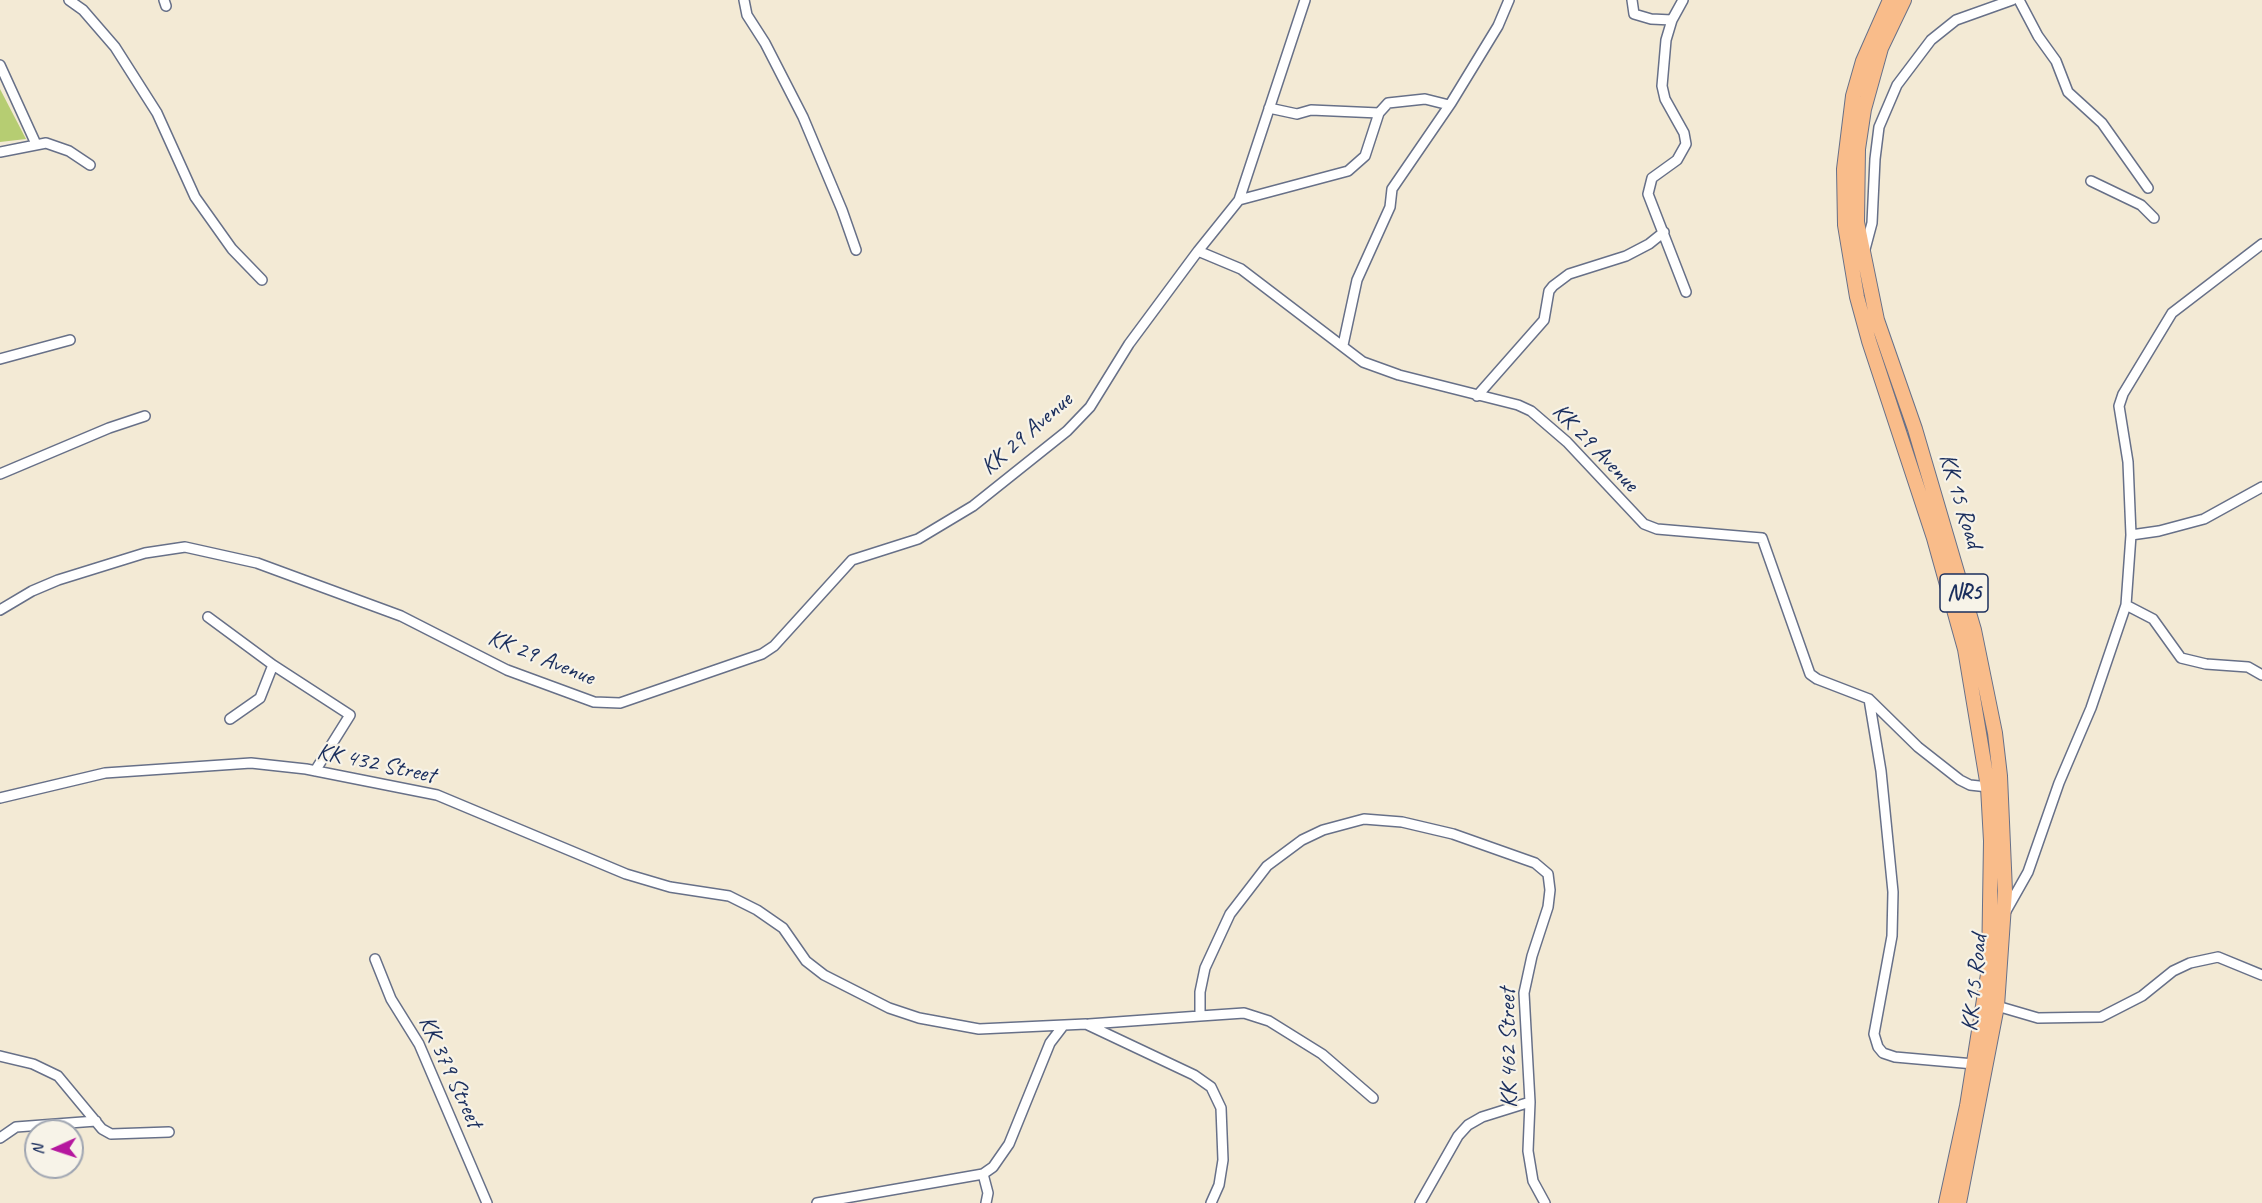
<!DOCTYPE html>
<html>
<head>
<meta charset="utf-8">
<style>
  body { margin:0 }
  #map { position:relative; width:2262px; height:1203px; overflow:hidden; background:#f3ead5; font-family:Caveat,sans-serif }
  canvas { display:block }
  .north { position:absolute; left:24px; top:1119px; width:60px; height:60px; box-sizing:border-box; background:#f7f3e8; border:2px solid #9fa5b1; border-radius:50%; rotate:267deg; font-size:16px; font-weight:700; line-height:24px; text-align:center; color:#1b2f5e }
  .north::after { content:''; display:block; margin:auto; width:21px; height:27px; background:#b5179e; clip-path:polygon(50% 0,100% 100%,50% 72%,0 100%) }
</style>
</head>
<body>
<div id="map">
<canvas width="2262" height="1203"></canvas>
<div class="north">N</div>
</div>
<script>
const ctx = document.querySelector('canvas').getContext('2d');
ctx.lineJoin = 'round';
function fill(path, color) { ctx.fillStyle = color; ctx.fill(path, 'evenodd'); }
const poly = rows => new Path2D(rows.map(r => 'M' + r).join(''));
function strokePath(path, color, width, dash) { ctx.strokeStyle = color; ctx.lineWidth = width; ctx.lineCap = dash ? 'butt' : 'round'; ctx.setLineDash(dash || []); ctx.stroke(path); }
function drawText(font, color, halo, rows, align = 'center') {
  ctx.font = font + ' Caveat,sans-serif'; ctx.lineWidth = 4.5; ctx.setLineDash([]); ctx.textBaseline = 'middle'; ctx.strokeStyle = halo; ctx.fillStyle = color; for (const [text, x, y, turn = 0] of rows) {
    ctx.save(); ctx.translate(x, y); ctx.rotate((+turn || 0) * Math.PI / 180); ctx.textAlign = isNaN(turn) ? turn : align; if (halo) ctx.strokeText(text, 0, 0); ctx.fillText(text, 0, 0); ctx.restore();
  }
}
const green = poly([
  [0,89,26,139,0,142]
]);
const minor = poly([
  [69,0,83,10,115,47,157,113,195,197,232,249,262,280],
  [164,0,166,6],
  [744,0,747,15,765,43,803,117,842,210,856,250],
  [1632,0,1634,14,1651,19,1672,20],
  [1683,0,1672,20,1666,40,1662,86,1665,99,1684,133,1686,144,1677,160,1652,178,1648,194,1686,292],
  [2019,0,2038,36,2056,61,2068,92,2102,123,2148,188],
  [0,65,36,144],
  [1269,108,1297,114,1311,110,1379,113],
  [0,152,46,143,69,151,90,165],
  [2091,181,2141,205,2154,218],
  [1239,200,1348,171,1365,156,1379,113,1388,103,1425,99,1449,105],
  [1198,251,1239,200,1305,0],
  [1864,253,1872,223,1875,159,1879,127,1897,85,1931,40,1956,20,2012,0],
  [1343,345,1357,280,1390,207,1392,189,1451,103,1498,26,1509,0],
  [0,359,70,340],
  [1477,396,1544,320,1549,291,1553,286,1569,274,1626,256,1649,244,1664,232],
  [0,474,109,428,145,416],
  [2131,535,2159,531,2204,519,2262,487],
  [2126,605,2153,619,2181,658,2206,664,2248,667,2262,675],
  [0,610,32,591,58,580,145,553,185,547,257,563,401,616,507,670,594,702,620,703,762,654,774,646,852,560,918,539,973,506,1067,431,1090,407,1129,344,1198,251,1241,269,1363,362,1399,375,1518,405,1531,411,1567,442,1644,524,1657,529,1762,538,1810,674,1817,679,1869,699,1918,747,1960,780,1970,785,1988,787],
  [208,617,273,665],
  [1869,699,1881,771,1893,892,1892,936,1874,1034,1878,1047,1883,1053,1895,1057,1974,1064],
  [230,719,260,698,273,665,350,715,315,771],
  [0,798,105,773,251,763,306,769,437,795,626,874,670,887,729,896,757,910,783,928,806,961,824,975,889,1008,919,1018,979,1029,1086,1024,1194,1075,1211,1087,1221,1108,1223,1160,1219,1185,1211,1203],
  [2006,911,2028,872,2059,783,2091,708,2126,605,2131,535,2128,462,2119,406,2123,394,2172,313,2262,244],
  [375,959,391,999,419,1044,487,1203],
  [1997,1006,2038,1018,2101,1017,2142,996,2173,971,2190,963,2218,957,2262,975],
  [1200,1016,1244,1013,1269,1021,1322,1054,1373,1098],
  [1089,1024,1200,1016,1200,992,1205,968,1230,914,1267,866,1302,840,1323,830,1364,819,1402,822,1453,834,1535,863,1548,874,1550,890,1548,907,1532,956,1524,993,1530,1102,1528,1151,1533,1181,1545,1203],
  [0,1056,33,1064,58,1076,102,1129,111,1134,169,1132],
  [0,1138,16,1127,96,1121],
  [817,1203,983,1174],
  [986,1203,988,1193,983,1174,993,1167,1009,1144,1050,1043,1063,1026],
  [1420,1203,1458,1136,1468,1125,1482,1117,1530,1102]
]);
const highway = poly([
  [1890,0,1863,61,1853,96,1844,169,1845,225,1857,297,1869,341,1934,538,1965,649,1988,787,1991,841,1989,968,1967,1106,1946,1203],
  [1904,0,1881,48,1864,109,1858,149,1857,222,1877,320,1915,429,1974,630,1995,733,2000,776,2005,891,1997,1006,1959,1203]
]);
const shields = [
  [1964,593,48]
];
const shieldNames = [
  ["NR5",1964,593]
];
const streetNames = [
  ["KK 29 Avenue",1027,434,-41],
  ["KK 29 Avenue",1595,448,46],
  ["KK 15 Road",1960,501,73],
  ["KK 29 Avenue",541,658,22],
  ["KK 432 Street",376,764,12],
  ["KK 15 Road",1975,983,-84],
  ["KK 462 Street",1509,1048,-91],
  ["KK 379 Street",450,1072,65]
];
fill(green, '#b6cd72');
strokePath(minor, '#677088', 12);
strokePath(highway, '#677088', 16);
strokePath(minor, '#fff', 9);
strokePath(highway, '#f9bc8a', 14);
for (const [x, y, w] of shields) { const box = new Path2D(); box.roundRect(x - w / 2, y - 19, w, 38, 4.5); ctx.fillStyle = '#f7f3e8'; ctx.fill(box); strokePath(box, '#1b2f5e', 1.5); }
drawText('bold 22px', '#1b2f5e', null, shieldNames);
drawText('24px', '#1b2f5e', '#f7f3e8', streetNames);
</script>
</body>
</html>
